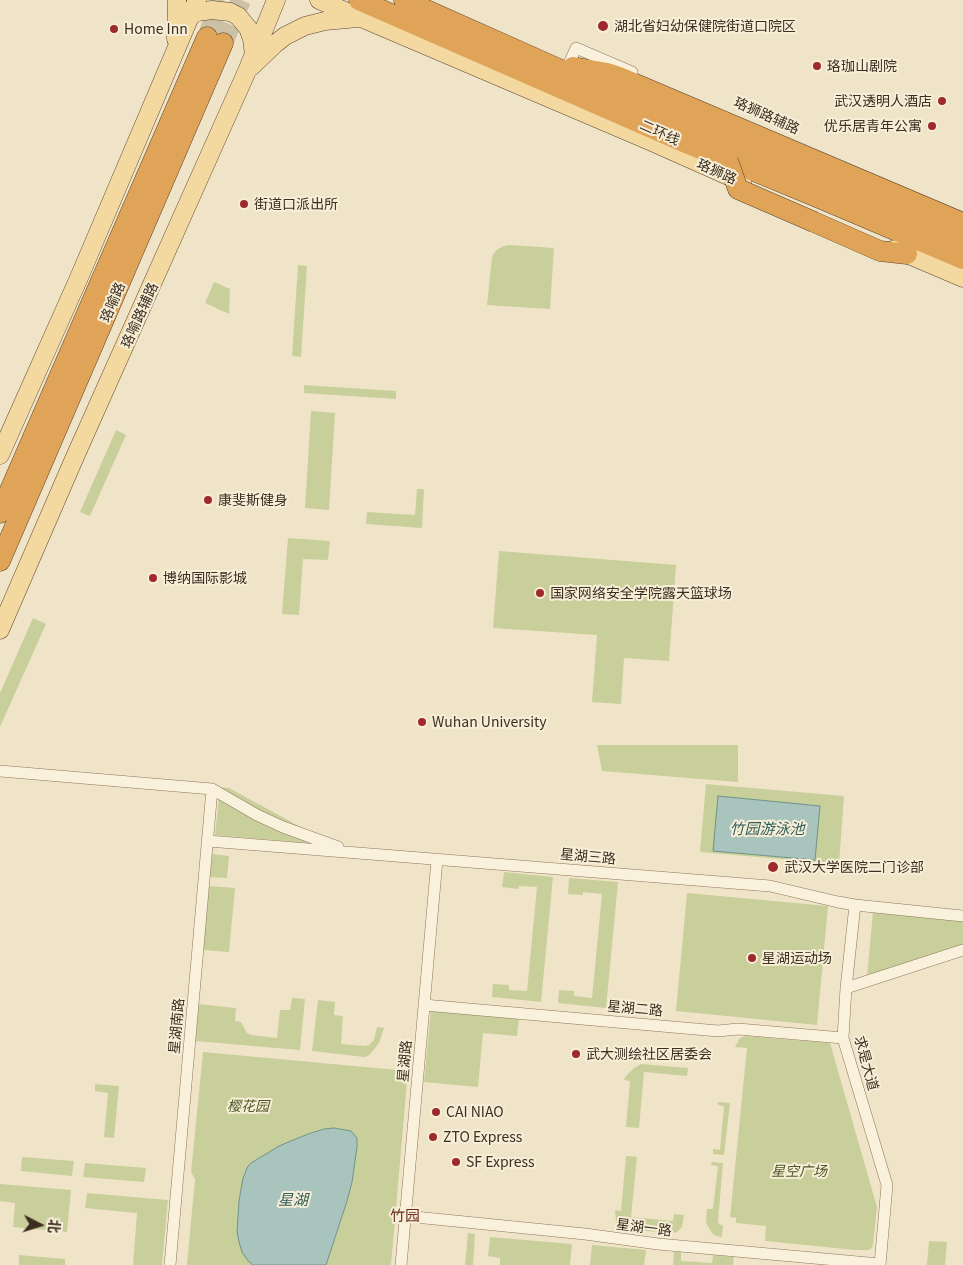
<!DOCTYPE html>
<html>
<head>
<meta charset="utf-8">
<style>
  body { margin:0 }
  #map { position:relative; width:963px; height:1265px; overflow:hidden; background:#f0e4c8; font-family:Georgia,"Noto Sans SC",serif }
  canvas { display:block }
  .north { position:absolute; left:15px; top:1200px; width:50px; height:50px; -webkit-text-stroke:4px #f7eed8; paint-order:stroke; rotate:95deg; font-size:14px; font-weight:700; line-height:20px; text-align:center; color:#3d2e20 }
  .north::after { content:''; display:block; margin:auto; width:18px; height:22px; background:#3d2e20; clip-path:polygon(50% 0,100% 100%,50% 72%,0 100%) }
</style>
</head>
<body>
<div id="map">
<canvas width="963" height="1265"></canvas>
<div class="north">北</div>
</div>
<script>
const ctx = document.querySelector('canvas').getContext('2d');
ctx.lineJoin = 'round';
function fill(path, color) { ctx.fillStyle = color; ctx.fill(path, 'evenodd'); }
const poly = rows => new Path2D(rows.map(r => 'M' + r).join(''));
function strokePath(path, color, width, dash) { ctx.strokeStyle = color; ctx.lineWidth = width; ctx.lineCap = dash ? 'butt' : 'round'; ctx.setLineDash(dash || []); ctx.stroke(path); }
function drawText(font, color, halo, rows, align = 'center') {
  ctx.font = font + ' Georgia,"Noto Sans SC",serif'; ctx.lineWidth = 4; ctx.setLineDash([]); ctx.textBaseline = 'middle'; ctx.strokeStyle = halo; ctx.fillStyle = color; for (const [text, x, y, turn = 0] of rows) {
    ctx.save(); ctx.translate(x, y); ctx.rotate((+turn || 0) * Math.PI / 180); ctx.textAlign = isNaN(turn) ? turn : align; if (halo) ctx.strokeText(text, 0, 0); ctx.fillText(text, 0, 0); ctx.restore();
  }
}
const green = poly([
  [509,245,554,248,550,309,487,305,492,257,494,253,498,249,504,246],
  [298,265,307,266,301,357,292,356],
  [214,282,230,289,229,314,205,303],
  [304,385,396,391,396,399,304,393],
  [311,411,335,413,329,510,305,508],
  [116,430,126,435,90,516,80,512],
  [417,489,424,489,422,528,366,524,367,512,415,515],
  [288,538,330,541,328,560,303,559,299,615,282,614],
  [499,551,676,565,669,661,624,658,621,704,592,702,597,635,493,628],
  [33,618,46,624,0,727,0,693],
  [597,745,738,745,738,782,602,771],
  [706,784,844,796,839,864,700,852],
  [220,787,229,788,308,831,307,843,215,835],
  [212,854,229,856,227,878,210,877],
  [504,872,553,877,541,1002,492,997,493,984,509,985,509,990,527,991,537,887,519,886,518,889,502,887],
  [569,878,618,882,606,1008,558,1003,559,990,574,991,574,996,592,998,602,894,583,892,583,895,568,894],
  [209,886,235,888,229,952,203,950],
  [687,893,828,906,817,1025,676,1011],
  [873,912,963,921,963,945,867,977],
  [292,998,305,999,300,1050,195,1041,198,1004,236,1008,235,1021,241,1022,247,1033,252,1035,277,1038,280,1010,290,1010],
  [318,1000,335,1002,334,1015,343,1016,341,1044,365,1046,369,1045,374,1040,377,1027,384,1028,379,1043,371,1053,368,1056,364,1057,312,1051],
  [431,1009,519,1018,517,1036,483,1033,478,1087,424,1082],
  [746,1036,830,1043,877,1207,873,1244,872,1248,869,1250,855,1250,765,1241,766,1226,736,1223,736,1218,730,1217,747,1048,735,1047,740,1038],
  [203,1052,408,1071,391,1265,326,1265,347,1201,352,1182,351,1131,334,1128,323,1129,308,1134,248,1261,253,1265,187,1265,195,1179,191,1172],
  [641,1064,688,1068,687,1076,644,1072,639,1128,626,1127,630,1081,624,1080,625,1077,634,1068],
  [95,1084,119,1086,114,1138,104,1137,108,1093,95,1091],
  [718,1102,730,1103,724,1155,713,1154,713,1149,720,1150,724,1106,718,1105],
  [626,1156,637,1157,631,1217,673,1221,674,1214,684,1215,682,1227,677,1232,673,1233,622,1229,618,1225,616,1222,615,1210,621,1211],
  [22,1157,74,1161,72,1176,21,1171],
  [712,1162,723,1163,718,1221,719,1224,723,1226,722,1237,716,1236,712,1233,707,1225,706,1220,707,1209,713,1209,718,1166,711,1165],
  [85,1163,146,1168,144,1182,83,1177],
  [0,1184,71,1190,67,1232,13,1227,15,1203,0,1201],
  [87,1193,168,1200,162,1265,133,1265,137,1213,85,1208],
  [468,1233,475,1234,473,1265,465,1265],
  [490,1237,572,1244,570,1265,500,1265,500,1258,488,1256],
  [929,1241,947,1242,945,1265,927,1265],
  [592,1245,646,1250,644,1265,590,1265],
  [674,1252,681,1252,681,1261,712,1263,713,1255,734,1257,733,1265,673,1265],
  [19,1255,65,1259,65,1265,19,1265]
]);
const water = poly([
  [718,796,820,806,815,860,713,851,718,796],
  [334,1128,351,1131,357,1138,357,1147,352,1182,347,1201,326,1265,253,1265,248,1261,242,1252,239,1242,237,1232,239,1201,243,1178,248,1166,251,1163,279,1146,308,1134,324,1129,334,1128]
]);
const highwayTunnel = poly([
  [207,37,222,0],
  [223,43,241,0]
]);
const street = poly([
  [568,66,576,48,632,72],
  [0,771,212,789,257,815,283,827,338,847],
  [208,841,770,886,838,902,855,905,963,916],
  [855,905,846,988,843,1038,887,1185,880,1265],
  [846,988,963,950],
  [424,1005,718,1031,738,1029,843,1038],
  [405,1216,585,1234,658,1244,880,1264],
  [170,1265,212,789],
  [401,1265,437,860]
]);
const primary = poly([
  [319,0,652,142,742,182],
  [189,17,197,12,212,10,230,12,238,16,248,28,252,39,254,55],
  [176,39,177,0],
  [251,67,275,44,285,36,305,26,325,21,358,18],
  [895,249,963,278],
  [0,455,78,280,197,0],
  [0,630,74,459,247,71,276,0]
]);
const highway = poly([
  [359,0,679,140,824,200,963,259],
  [404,0,577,77,963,239],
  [573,67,607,73,619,77,963,223],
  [814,222,880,251,907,254],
  [0,513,207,37],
  [0,561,223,43]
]);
const highwayBridge = poly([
  [728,161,738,189,814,222]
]);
const markers = [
  [603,26,6,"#9e2a2b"],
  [114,29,5,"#9e2a2b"],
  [817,66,5,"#9e2a2b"],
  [942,101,5,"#9e2a2b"],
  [932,126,5,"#9e2a2b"],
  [244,204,5,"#9e2a2b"],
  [208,500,5,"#9e2a2b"],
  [153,578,5,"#9e2a2b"],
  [540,593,5,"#9e2a2b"],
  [422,722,5,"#9e2a2b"],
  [773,867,6,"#9e2a2b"],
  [752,958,5,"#9e2a2b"],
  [576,1054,5,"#9e2a2b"],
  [436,1112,5,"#9e2a2b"],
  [433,1137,5,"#9e2a2b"],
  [456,1162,5,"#9e2a2b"]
];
const poiNames = [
  ["湖北省妇幼保健院街道口院区",614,26],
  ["Home Inn",124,29],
  ["珞珈山剧院",827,66],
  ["武汉透明人酒店",932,101,"right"],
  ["优乐居青年公寓",922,126,"right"],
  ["街道口派出所",254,204],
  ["康斐斯健身",218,500],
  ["博纳国际影城",163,578],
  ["国家网络安全学院露天篮球场",550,593],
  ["Wuhan University",432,722],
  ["武汉大学医院二门诊部",784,867],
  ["星湖运动场",762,958],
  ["武大测绘社区居委会",586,1054],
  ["CAI NIAO",446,1112],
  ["ZTO Express",443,1137],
  ["SF Express",466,1162]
];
const streetNames = [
  ["珞狮路辅路",767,115,24],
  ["二环线",660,132,24],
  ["珞狮路",717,171,24],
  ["珞喻路",112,302,-67],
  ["珞喻路辅路",139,315,-66],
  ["星湖三路",588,856,5],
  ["星湖二路",635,1008,5],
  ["星湖南路",176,1026,-85],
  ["星湖路",404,1061,-85],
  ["求是大道",867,1063,75],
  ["星湖一路",644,1227,7]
];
const parkNames = [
  ["樱花园",248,1106],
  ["星空广场",799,1171]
];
const waterNames = [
  ["竹园游泳池",767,828],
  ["星湖",293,1199]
];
const neighbourhoodNames = [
  ["竹园",405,1215]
];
fill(green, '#c9cf9b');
fill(water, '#a9c4bc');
strokePath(water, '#6f938a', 1);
strokePath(highwayTunnel, '#ccc0a6', 20, [20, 10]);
strokePath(street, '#8d765c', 12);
strokePath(primary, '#5b4430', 19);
strokePath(highway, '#5b4430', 21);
strokePath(street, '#faf1dc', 11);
strokePath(primary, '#f3d9a0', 18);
strokePath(highway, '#e0a458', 20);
strokePath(highwayBridge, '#5b4430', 21, []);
strokePath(highwayBridge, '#e0a458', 20);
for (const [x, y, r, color] of markers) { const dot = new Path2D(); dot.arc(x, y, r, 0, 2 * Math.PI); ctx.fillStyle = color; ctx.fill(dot); strokePath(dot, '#f7eed8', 2); }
drawText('14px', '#3d2e20', '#f7eed8', poiNames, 'left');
drawText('14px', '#3d2e20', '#f7eed8', streetNames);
drawText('italic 14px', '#4d5a26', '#f7eed8', parkNames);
drawText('italic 15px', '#2f5d5a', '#f7eed8', waterNames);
drawText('15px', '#6b2e1e', '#f7eed8', neighbourhoodNames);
</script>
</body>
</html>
